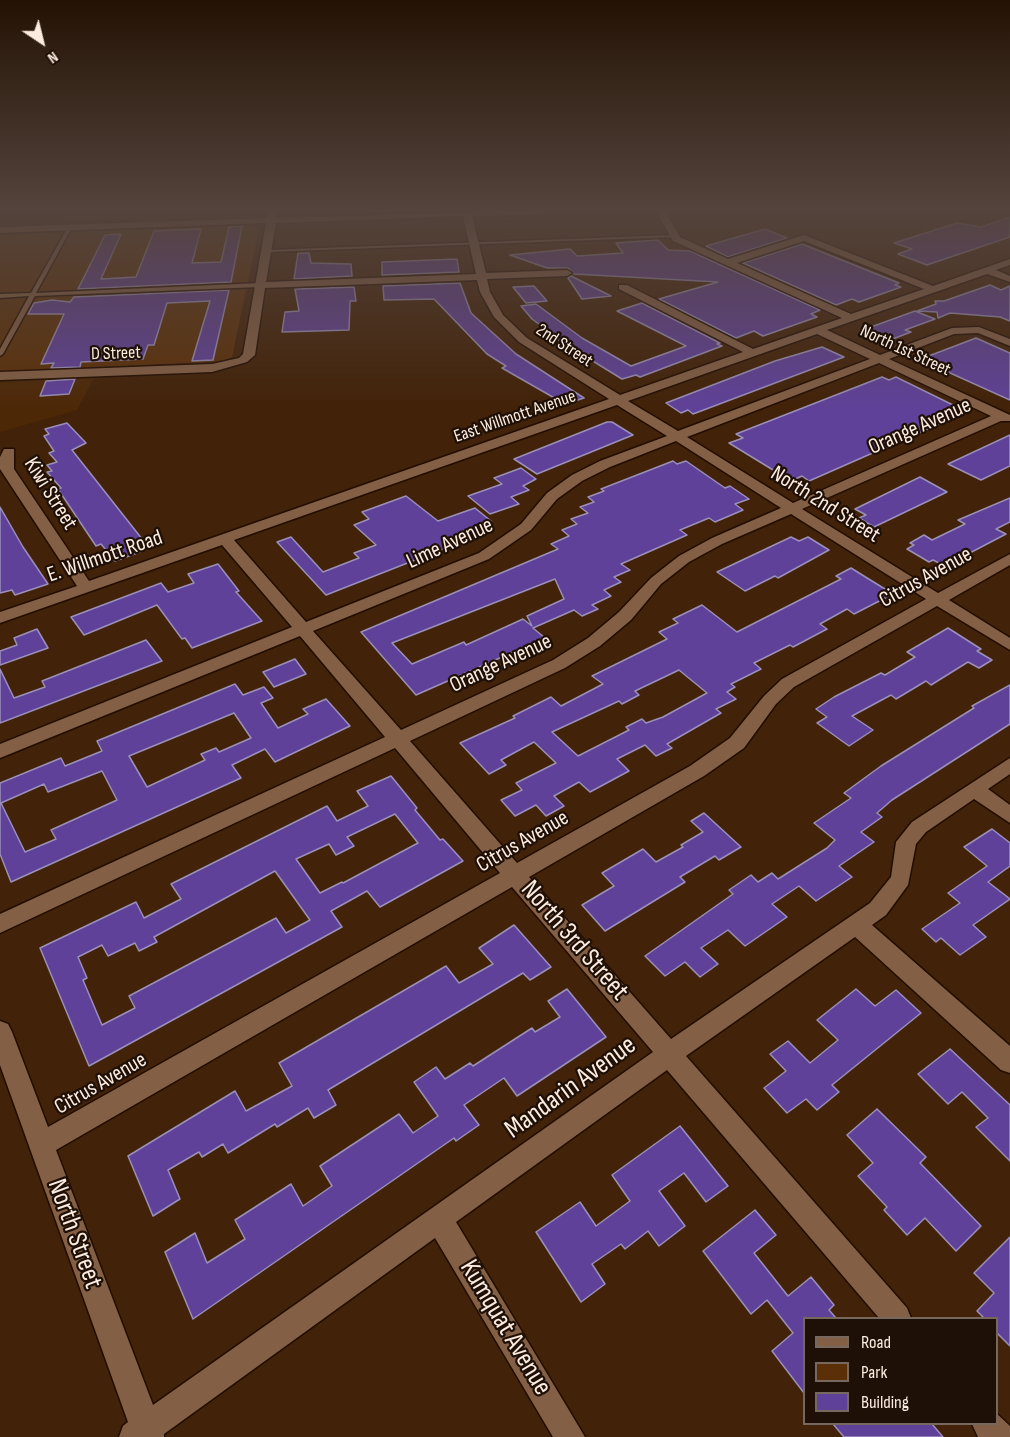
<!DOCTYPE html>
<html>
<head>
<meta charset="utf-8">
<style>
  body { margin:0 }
  #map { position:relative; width:1010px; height:1437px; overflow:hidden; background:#422208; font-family:"Sofia Sans Condensed",sans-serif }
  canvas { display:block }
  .legend { position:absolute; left:803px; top:1317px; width:195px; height:108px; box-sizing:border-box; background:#1e1006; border:2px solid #77685d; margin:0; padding:8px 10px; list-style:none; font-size:18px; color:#fcebdf }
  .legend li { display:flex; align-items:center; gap:12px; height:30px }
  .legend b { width:30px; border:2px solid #77685d }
  .north { position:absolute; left:12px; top:12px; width:60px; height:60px; -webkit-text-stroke:4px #1e1006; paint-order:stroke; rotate:145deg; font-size:16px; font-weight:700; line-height:24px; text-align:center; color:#fcebdf }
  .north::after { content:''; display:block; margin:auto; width:21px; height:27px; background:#fcebdf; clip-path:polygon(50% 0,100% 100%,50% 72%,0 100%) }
</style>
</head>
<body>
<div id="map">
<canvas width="1010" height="1437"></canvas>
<ul class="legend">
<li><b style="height:8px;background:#835f45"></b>Road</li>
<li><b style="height:16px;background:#5b3008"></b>Park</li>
<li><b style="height:16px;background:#60419a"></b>Building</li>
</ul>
<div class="north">N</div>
</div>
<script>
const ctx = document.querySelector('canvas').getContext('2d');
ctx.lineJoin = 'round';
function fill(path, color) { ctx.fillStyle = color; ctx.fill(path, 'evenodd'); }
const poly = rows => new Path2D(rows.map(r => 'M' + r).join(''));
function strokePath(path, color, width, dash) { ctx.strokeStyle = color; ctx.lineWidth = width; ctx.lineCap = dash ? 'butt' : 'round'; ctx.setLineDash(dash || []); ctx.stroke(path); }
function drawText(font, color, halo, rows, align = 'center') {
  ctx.font = font + ' "Sofia Sans Condensed",sans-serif'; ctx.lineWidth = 4.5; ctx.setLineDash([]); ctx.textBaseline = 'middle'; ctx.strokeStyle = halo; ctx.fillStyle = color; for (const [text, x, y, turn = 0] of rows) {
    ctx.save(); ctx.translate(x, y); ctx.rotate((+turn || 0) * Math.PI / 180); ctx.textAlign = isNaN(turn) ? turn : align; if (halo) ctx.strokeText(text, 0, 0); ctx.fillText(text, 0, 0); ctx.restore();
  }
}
const built = poly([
  [94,378,77,410,0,432,0,382]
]);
const green = poly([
  [250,225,259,229,232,357,226,361,0,372,0,233]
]);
const building = poly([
  [1010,217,1010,237,927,265,898,254,912,249,894,243,957,223,981,227,1010,217],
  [242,226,231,282,78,289,105,235,121,234,101,279,136,277,154,231,201,229,192,263,221,262,229,227,242,226],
  [765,229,787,238,728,257,706,246,765,229],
  [658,240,668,250,690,251,820,310,811,314,817,317,763,336,754,331,736,338,659,299,718,282,574,274,568,268,547,268,510,255,570,249,577,256,623,253,616,243,658,240],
  [802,244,899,283,895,285,901,287,859,302,852,299,836,305,743,263,802,244],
  [298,253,309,253,311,263,351,264,352,276,294,279,298,253],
  [457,259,459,272,382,275,382,262,457,259],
  [571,276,611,296,582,299,568,278,571,276],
  [460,283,471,313,516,354,584,398,565,404,502,368,506,366,487,354,434,299,384,300,383,286,460,283],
  [990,285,1001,290,1010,286,1010,321,1000,317,950,313,938,318,937,312,917,311,936,304,935,301,944,301,990,285],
  [534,286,547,301,526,303,513,287,534,286],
  [354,287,356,301,350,301,349,330,282,332,285,312,299,311,295,289,354,287],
  [229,290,213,360,192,361,210,301,167,303,154,345,148,345,143,359,81,362,80,367,51,368,54,363,41,364,64,314,28,314,34,303,52,300,70,302,74,297,229,290],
  [642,303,720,343,717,344,722,346,640,377,636,375,622,379,544,331,547,330,532,319,521,306,536,304,582,338,631,366,686,346,617,311,642,303],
  [915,311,935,319,905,330,911,332,890,340,884,337,878,340,860,331,915,311],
  [976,338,1010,353,1010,400,928,363,934,361,926,357,976,338],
  [822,347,844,357,693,414,688,410,681,413,666,403,775,361,822,347],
  [882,377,889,380,896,377,955,406,947,409,959,415,809,481,802,476,791,481,729,443,743,438,736,434,882,377],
  [75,379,69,394,40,396,46,381,75,379],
  [607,422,612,422,633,435,537,474,514,459,607,422],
  [67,423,86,443,72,450,146,544,137,547,140,552,115,561,101,544,96,546,58,489,61,488,47,472,52,471,47,465,57,462,49,453,54,451,44,436,49,434,45,429,67,423],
  [1010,435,1010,466,981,480,948,464,1010,435],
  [673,461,677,464,686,461,725,488,730,486,749,499,735,504,743,510,715,522,709,518,680,530,687,535,621,564,630,570,614,577,621,582,604,590,611,596,592,605,598,609,582,616,574,610,533,628,545,638,416,695,361,632,558,549,551,544,569,536,562,530,577,524,571,519,588,513,580,507,594,502,588,497,604,491,601,489,673,461],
  [555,579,564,599,527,616,532,626,523,619,466,645,464,642,412,664,392,643,555,579],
  [521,468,536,479,523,486,529,490,511,497,519,504,490,514,468,496,502,484,494,478,521,468],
  [920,477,947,492,874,527,859,518,866,515,855,509,920,477],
  [406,496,438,521,475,508,491,521,476,526,484,533,326,595,277,542,291,537,323,572,359,558,354,553,376,545,354,525,369,519,362,512,406,496],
  [1010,498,1010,522,996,529,1006,534,945,566,933,560,929,562,907,549,914,545,910,543,924,535,932,540,965,524,958,520,1010,498],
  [0,507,23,547,48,584,15,595,12,590,0,593,0,507],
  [791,537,799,541,808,537,829,550,778,578,775,576,745,591,717,572,791,537],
  [218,564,239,591,236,592,262,621,192,648,185,638,182,639,157,605,84,635,71,617,161,583,168,592,194,583,188,574,218,564],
  [851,568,893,594,854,614,847,609,820,624,827,629,793,647,790,645,754,663,761,669,731,684,735,687,727,692,736,699,716,709,721,713,667,744,672,748,656,756,645,745,617,759,629,771,590,792,579,782,554,796,564,806,546,816,536,805,515,816,501,800,522,790,516,783,556,763,534,742,501,760,506,765,489,774,460,743,515,718,513,716,551,697,561,706,603,684,592,676,667,639,659,632,678,623,673,619,702,605,737,632,841,579,836,576,851,568],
  [679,670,707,693,663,717,646,723,642,719,626,727,629,730,578,756,552,732,619,701,622,704,639,695,635,691,679,670],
  [948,628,981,649,977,651,992,660,979,668,968,662,931,685,926,681,896,699,891,695,852,716,873,730,849,746,817,723,827,717,816,709,834,697,881,673,885,675,915,657,907,652,948,628],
  [37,629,48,648,0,665,0,651,17,645,14,638,37,629],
  [146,640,162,661,0,723,0,669,14,698,45,687,42,681,146,640],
  [295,659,306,674,274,687,263,672,295,659],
  [235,684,243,695,264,687,273,698,261,703,278,728,308,714,303,709,326,699,350,726,275,762,265,749,232,765,241,778,11,882,0,854,0,783,61,758,65,766,102,751,97,741,235,684],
  [234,713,251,738,219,752,216,748,201,754,205,760,147,787,129,756,234,713],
  [102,771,117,800,51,830,56,839,25,852,1,803,44,784,48,792,102,771],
  [1010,685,1010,724,892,800,877,813,882,817,861,832,874,842,839,866,852,877,816,901,799,886,772,904,787,917,745,946,728,930,701,948,718,964,700,977,685,962,665,976,645,956,733,894,729,890,751,875,758,882,772,873,778,879,827,848,835,840,814,823,851,798,844,793,881,766,974,708,972,706,1010,685],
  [391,776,417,808,415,810,440,840,443,839,463,861,380,907,367,891,331,911,342,927,89,1066,40,948,136,902,144,918,181,899,171,884,327,806,337,821,368,806,357,791,391,776],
  [395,814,418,843,343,883,342,882,320,893,296,859,329,844,336,855,354,846,347,837,395,814],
  [275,871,310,920,286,933,276,918,129,996,135,1008,102,1025,83,980,87,978,78,957,102,945,108,956,135,943,139,951,157,942,154,937,275,871],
  [704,813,741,847,719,860,715,856,680,877,685,882,605,931,582,905,614,886,602,873,643,849,656,862,683,847,681,845,703,832,691,821,704,813],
  [992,829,1010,843,1010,866,988,882,1010,899,973,925,986,937,960,955,941,938,936,942,922,929,960,903,948,893,987,866,964,847,992,829],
  [514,925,551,967,530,980,523,973,328,1090,336,1105,314,1118,308,1108,277,1127,275,1124,228,1153,223,1144,202,1157,199,1152,168,1170,180,1199,153,1216,128,1156,235,1091,246,1111,292,1086,279,1063,446,966,459,983,493,964,479,948,514,925],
  [567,989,606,1037,517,1096,504,1078,464,1105,479,1125,456,1141,454,1138,193,1319,165,1252,195,1233,207,1263,245,1239,235,1220,291,1184,303,1206,332,1186,320,1166,399,1114,413,1133,438,1116,414,1082,436,1067,445,1079,470,1063,473,1066,532,1028,535,1032,560,1017,548,1001,567,989],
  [856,989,875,1006,896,990,921,1013,832,1085,839,1092,817,1110,806,1099,787,1113,764,1088,786,1071,770,1054,788,1041,810,1063,838,1040,817,1020,856,989],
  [950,1049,1010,1105,1010,1161,976,1127,988,1118,962,1092,948,1104,918,1074,950,1049],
  [877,1109,926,1157,920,1163,981,1226,956,1251,925,1218,907,1235,884,1210,887,1207,858,1176,873,1163,847,1135,877,1109],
  [680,1126,728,1186,706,1202,684,1173,659,1191,685,1226,659,1246,648,1231,625,1249,621,1244,592,1264,605,1284,581,1302,536,1232,580,1202,596,1226,630,1201,612,1175,680,1126],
  [755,1210,776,1235,754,1253,788,1296,811,1277,834,1305,829,1310,836,1318,804,1318,804,1393,772,1351,793,1333,767,1300,751,1314,703,1251,755,1210],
  [1010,1237,1010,1346,996,1332,996,1318,984,1318,977,1311,994,1293,974,1273,1010,1237],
  [833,1424,932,1424,943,1437,844,1437,833,1424]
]);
const service = poly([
  [70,226,72,227,36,293,260,283,263,285,260,287,35,296,3,354,0,356,0,349,29,296,0,298,0,294,31,293,68,227,70,226],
  [675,235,677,237,267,252,265,251,267,250,675,235]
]);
const minor = poly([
  [269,211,277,211,276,218,542,211,538,214,472,216,486,273,567,270,572,273,567,276,487,279,490,292,503,315,527,338,620,395,743,352,619,289,619,285,627,285,753,349,842,318,673,241,656,211,665,211,680,237,728,259,804,235,933,286,1010,259,1010,265,996,270,1010,276,1010,282,987,274,827,330,880,355,952,328,979,327,1010,339,1010,346,978,333,954,334,889,359,1010,415,1010,421,1001,421,802,509,938,593,1010,554,1010,565,949,600,1010,638,1010,650,937,606,794,687,776,704,744,748,704,776,529,877,671,1039,870,903,891,877,896,842,912,822,1010,758,1010,774,988,789,1010,805,1010,823,974,799,926,832,916,844,908,885,886,915,872,925,1010,1046,1010,1073,1001,1070,855,937,686,1056,907,1308,911,1318,879,1318,667,1070,456,1222,585,1437,553,1437,435,1238,164,1434,164,1437,119,1437,123,1426,128,1422,0,1065,0,1021,8,1024,12,1032,48,1127,500,873,395,748,0,933,0,914,385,737,300,636,0,758,0,744,292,627,222,545,0,623,0,612,77,586,0,469,0,457,4,449,14,449,14,469,89,581,609,399,519,342,494,317,480,292,477,280,265,288,255,355,247,362,212,372,0,380,0,372,212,364,239,358,243,354,266,223,0,233,0,227,267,218,269,211],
  [463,216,476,274,266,282,276,223,463,216],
  [804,241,924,289,851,314,737,263,804,241],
  [817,334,870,359,678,431,628,401,817,334],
  [879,363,991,416,793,503,687,437,879,363],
  [617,405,667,436,600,461,572,475,547,493,521,524,479,553,306,622,234,540,617,405],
  [676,441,781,508,712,538,679,556,651,578,619,612,588,638,553,660,401,730,313,631,489,559,531,530,557,499,582,481,610,467,676,441],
  [791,514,926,599,782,679,764,696,730,738,690,766,517,863,410,741,565,668,600,646,631,620,661,584,689,562,722,544,791,514],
  [512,887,653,1052,153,1405,56,1150,512,887],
  [996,1413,1010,1426,1010,1437,978,1437,972,1424,996,1424,996,1413]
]);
const farStreetnames = [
  ["2nd Street",564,346,33],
  ["North 1st Street",905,351,25],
  ["D Street",116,354,-2],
  ["East Willmott Avenue",515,417,-19]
];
const streetNames = [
  ["Orange Avenue",920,427,-24],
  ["Kiwi Street",50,494,58],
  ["North 2nd Street",825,505,32],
  ["Lime Avenue",450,544,-25],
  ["E. Willmott Road",105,557,-19],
  ["Citrus Avenue",926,578,-29],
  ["Orange Avenue",501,664,-25],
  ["Citrus Avenue",523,842,-30],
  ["Citrus Avenue",101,1084,-30]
];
const nearStreetnames = [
  ["North 3rd Street",574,941,49],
  ["Mandarin Avenue",571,1088,-36],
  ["North Street",74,1234,70],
  ["Kumquat Avenue",505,1328,59]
];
fill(built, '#4d2807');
fill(green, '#5b3008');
fill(building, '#60419a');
strokePath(building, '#9a90b9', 1.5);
strokePath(service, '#230d00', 3);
strokePath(minor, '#230d00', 3);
fill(service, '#835f45');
fill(minor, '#835f45');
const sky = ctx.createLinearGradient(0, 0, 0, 412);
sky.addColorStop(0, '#241304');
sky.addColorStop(0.51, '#54443d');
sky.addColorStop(1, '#54443d00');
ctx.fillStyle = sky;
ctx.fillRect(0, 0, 1010, 412);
drawText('18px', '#fcebdf', '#1e1006', farStreetnames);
drawText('22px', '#fcebdf', '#1e1006', streetNames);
drawText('27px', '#fcebdf', '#1e1006', nearStreetnames);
</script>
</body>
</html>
